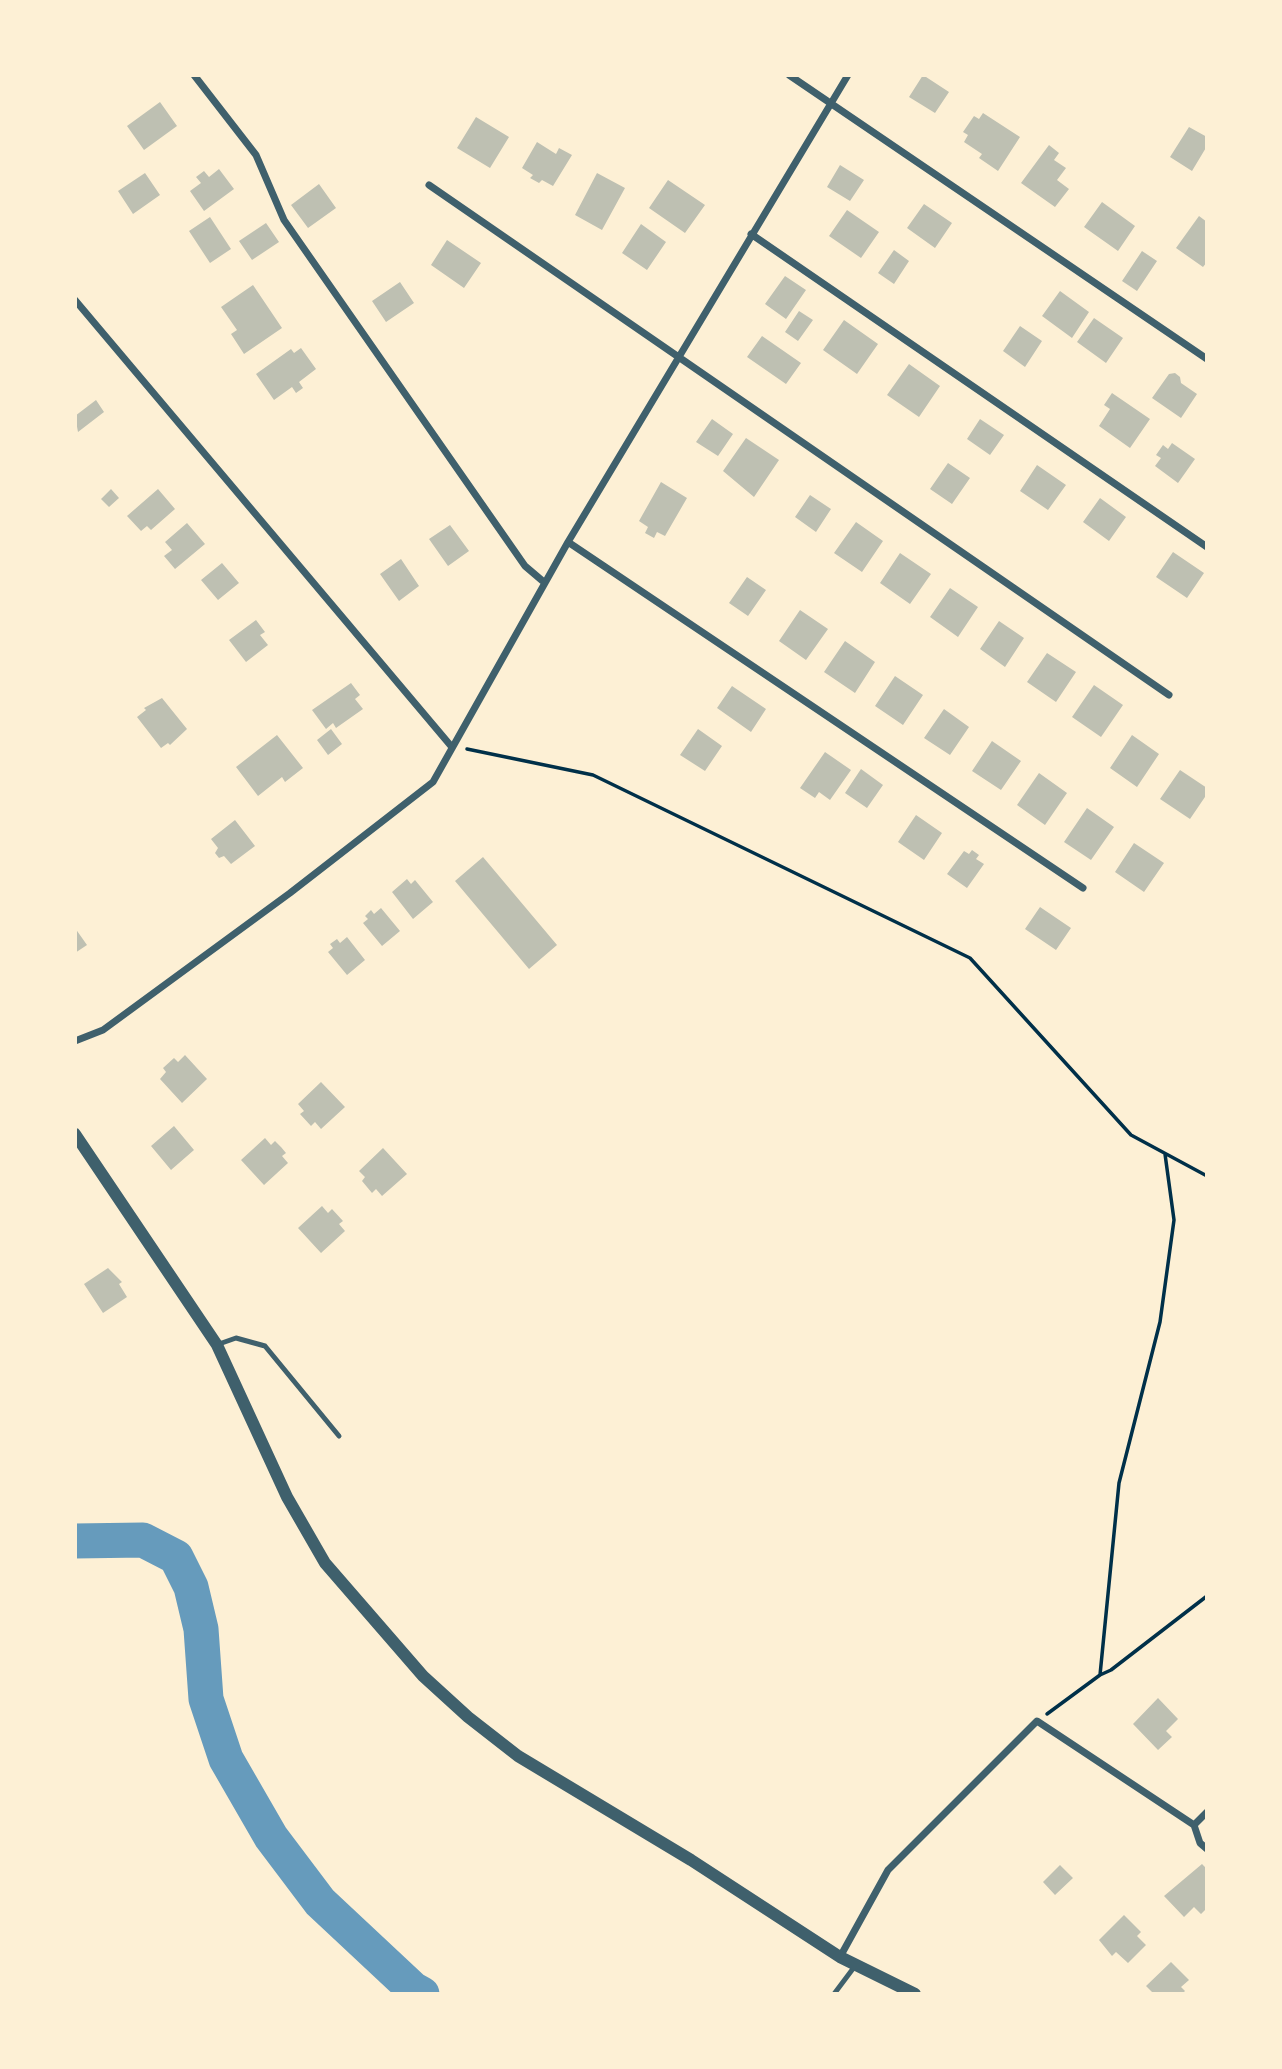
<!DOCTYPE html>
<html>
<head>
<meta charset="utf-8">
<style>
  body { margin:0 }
  #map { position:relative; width:1282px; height:2069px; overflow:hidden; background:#fdf0d5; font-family:"Crimson Pro",serif }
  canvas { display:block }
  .frame { position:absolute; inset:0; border:77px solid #fdf0d5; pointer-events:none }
</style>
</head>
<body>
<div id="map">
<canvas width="1282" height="2069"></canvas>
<div class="frame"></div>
</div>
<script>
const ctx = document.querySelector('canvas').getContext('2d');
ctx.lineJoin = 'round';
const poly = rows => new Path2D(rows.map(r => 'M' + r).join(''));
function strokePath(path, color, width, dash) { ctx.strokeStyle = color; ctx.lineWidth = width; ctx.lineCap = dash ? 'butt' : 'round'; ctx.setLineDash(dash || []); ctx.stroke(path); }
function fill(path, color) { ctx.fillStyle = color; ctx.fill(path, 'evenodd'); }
const river = poly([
  [75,1541,143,1540,176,1557,191,1587,201,1629,206,1699,226,1759,271,1837,320,1902,413,1989,422,1994]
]);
const building = poly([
  [923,75,949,92,935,113,909,97],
  [160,102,177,126,144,150,127,126],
  [983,113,1020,137,998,171,979,158,982,154,964,142,968,135,963,132,974,116,979,119],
  [476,117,509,137,490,168,457,148],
  [1189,127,1207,137,1207,146,1192,171,1170,157],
  [537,142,556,154,559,148,572,155,553,186,542,180,539,183,530,178,533,175,522,168],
  [1049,145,1059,153,1054,160,1066,168,1057,180,1069,189,1055,207,1021,183],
  [840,165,864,180,850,201,827,187],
  [219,169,234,189,204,211,190,191,201,183,196,177,204,171,209,177],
  [145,173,160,195,133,214,118,191],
  [597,173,625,188,602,230,575,215],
  [668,180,705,205,685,233,649,208],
  [319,184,336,208,308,228,291,205],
  [1102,202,1135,226,1118,251,1084,227],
  [924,204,952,223,935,248,907,228],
  [847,210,879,232,861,258,829,236],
  [1199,216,1207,222,1207,262,1203,267,1176,248],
  [210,217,231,249,210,263,189,231],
  [266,223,279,242,252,260,239,241],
  [641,224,666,242,647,270,622,253],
  [447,240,481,263,464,288,431,265],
  [894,250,909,261,894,284,878,273],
  [1142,251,1157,261,1137,291,1122,281],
  [785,276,806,290,786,319,765,304],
  [400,282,414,303,386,322,372,301],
  [253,285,282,328,244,354,231,334,237,330,221,307],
  [1060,291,1089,312,1072,338,1042,316],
  [799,311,813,320,798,341,785,332],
  [1094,318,1123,338,1106,363,1077,342],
  [844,320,878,344,857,374,823,350],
  [1020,326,1042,341,1025,367,1003,351],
  [762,336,801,363,786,384,747,357],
  [301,348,316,369,299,382,303,388,296,393,292,387,274,400,256,374,291,349,294,353],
  [909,364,940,386,919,417,887,395],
  [1175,373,1180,377,1181,383,1197,394,1181,418,1152,398,1169,374],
  [1112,393,1150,419,1130,448,1099,426,1110,409,1104,405],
  [96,400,104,412,78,432,75,416],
  [712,419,733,434,718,456,696,442],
  [980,419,1004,435,990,455,967,439],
  [746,438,779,460,754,497,723,471],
  [1172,443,1195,459,1178,483,1155,466,1161,458,1156,455,1163,445,1168,449],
  [948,463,970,478,952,504,930,489],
  [1037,465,1066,485,1048,510,1020,491],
  [661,482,687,498,665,536,657,532,654,538,645,533,648,527,639,521],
  [111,489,119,498,109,507,101,499],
  [158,489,175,509,151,530,147,526,141,531,127,516],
  [810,495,831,509,816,532,795,517],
  [1100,498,1126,517,1109,541,1083,522],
  [856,522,883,541,862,572,834,553],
  [187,523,205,544,175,569,164,556,172,550,165,542],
  [450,525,469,551,448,566,429,539],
  [1173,552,1204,573,1187,598,1156,577],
  [900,553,931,574,910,604,880,583],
  [401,559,419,586,399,601,380,574],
  [222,563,239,583,218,600,201,580],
  [747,577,766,590,748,616,729,603],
  [950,588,978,607,958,637,930,617],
  [800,610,828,629,806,660,779,641],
  [256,620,265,632,260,635,268,645,246,662,229,640],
  [999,621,1024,638,1005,667,980,649],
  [845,641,875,662,855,693,824,672],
  [1047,653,1076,672,1056,702,1027,682],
  [895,676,923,695,903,725,875,706],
  [351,683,360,695,355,699,363,709,336,728,333,723,326,729,312,710],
  [1094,685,1123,705,1101,737,1072,717],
  [732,686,766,709,751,732,717,708],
  [162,698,187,729,170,745,168,743,161,748,137,717,146,710,144,708],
  [944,709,969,727,950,755,924,738],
  [331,729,342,744,328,755,317,740],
  [698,729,722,746,705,771,680,755],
  [277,735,303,768,285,782,282,777,258,796,236,767],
  [1132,735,1159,754,1137,787,1110,768],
  [992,741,1021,761,1001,790,972,771],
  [825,752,851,770,830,800,819,792,815,798,800,788],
  [861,769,883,785,867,808,845,793],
  [1180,770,1207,788,1207,794,1190,819,1160,799],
  [1039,773,1067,793,1045,825,1017,805],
  [1087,808,1114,827,1091,860,1064,842],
  [916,815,942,833,924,860,898,842],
  [235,820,255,846,231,864,224,856,219,858,215,853,218,848,211,839],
  [1134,843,1164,863,1144,892,1115,872],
  [972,850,979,855,976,859,984,864,967,888,947,874,964,851,969,854],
  [483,857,557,945,529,969,455,881],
  [407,879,411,884,415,880,433,902,413,919,392,892],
  [1040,907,1071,928,1056,950,1025,929],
  [381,908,400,931,382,946,363,923,368,919,365,916,371,910,374,914],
  [75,928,87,945,75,953],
  [347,937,365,960,347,975,328,952,333,948,330,944,337,939,340,943],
  [185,1055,207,1079,182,1103,160,1079,166,1072,163,1068,174,1058,178,1062],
  [321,1082,345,1107,321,1129,315,1122,311,1126,300,1114,304,1111,298,1104],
  [174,1126,194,1150,171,1170,151,1146],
  [265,1138,271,1145,275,1141,281,1147,286,1153,282,1156,288,1163,264,1185,241,1160],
  [383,1148,407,1174,382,1196,376,1189,372,1193,362,1181,365,1177,359,1171],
  [322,1206,328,1213,332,1209,343,1221,339,1224,345,1231,321,1253,298,1228],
  [108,1268,122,1282,119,1284,127,1297,103,1313,84,1284],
  [1158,1698,1178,1719,1166,1731,1172,1737,1158,1750,1133,1724],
  [1202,1864,1207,1869,1207,1908,1201,1914,1194,1907,1184,1917,1164,1896],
  [1060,1865,1073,1878,1055,1895,1043,1882],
  [1124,1915,1141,1932,1137,1936,1146,1945,1128,1963,1116,1952,1112,1956,1099,1940],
  [1171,1962,1189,1980,1181,1987,1185,1991,1182,1994,1154,1994,1146,1986]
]);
const path = poly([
  [467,749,593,775,970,958,1131,1135,1207,1176],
  [1100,1675,1111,1670,1207,1596],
  [1047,1714,1100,1675,1119,1483,1160,1322,1174,1220,1165,1154]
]);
const service = poly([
  [219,1344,236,1338,265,1346,339,1436],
  [834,1994,855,1966]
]);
const minor = poly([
  [194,75,256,155,284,220,525,566,545,583],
  [789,75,1207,359],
  [429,185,1169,695],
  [751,234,1207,547],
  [75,300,451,746],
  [568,542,1083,888],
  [75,1041,103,1030,290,893,433,782,568,542,848,75],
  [1194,1825,1200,1843,1207,1849],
  [1194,1825,1207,1812],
  [840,1957,888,1870,1037,1721,1194,1825]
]);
const tertiary = poly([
  [75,1134,217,1345,287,1497,325,1563,423,1676,468,1717,518,1756,691,1860,840,1957,915,1994]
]);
strokePath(river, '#669bbc', 35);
fill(building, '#bec0b2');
strokePath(path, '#003049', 3.5);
strokePath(service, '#3f606c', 5);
strokePath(minor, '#3f606c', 7);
strokePath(tertiary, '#3f606c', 12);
</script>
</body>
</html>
